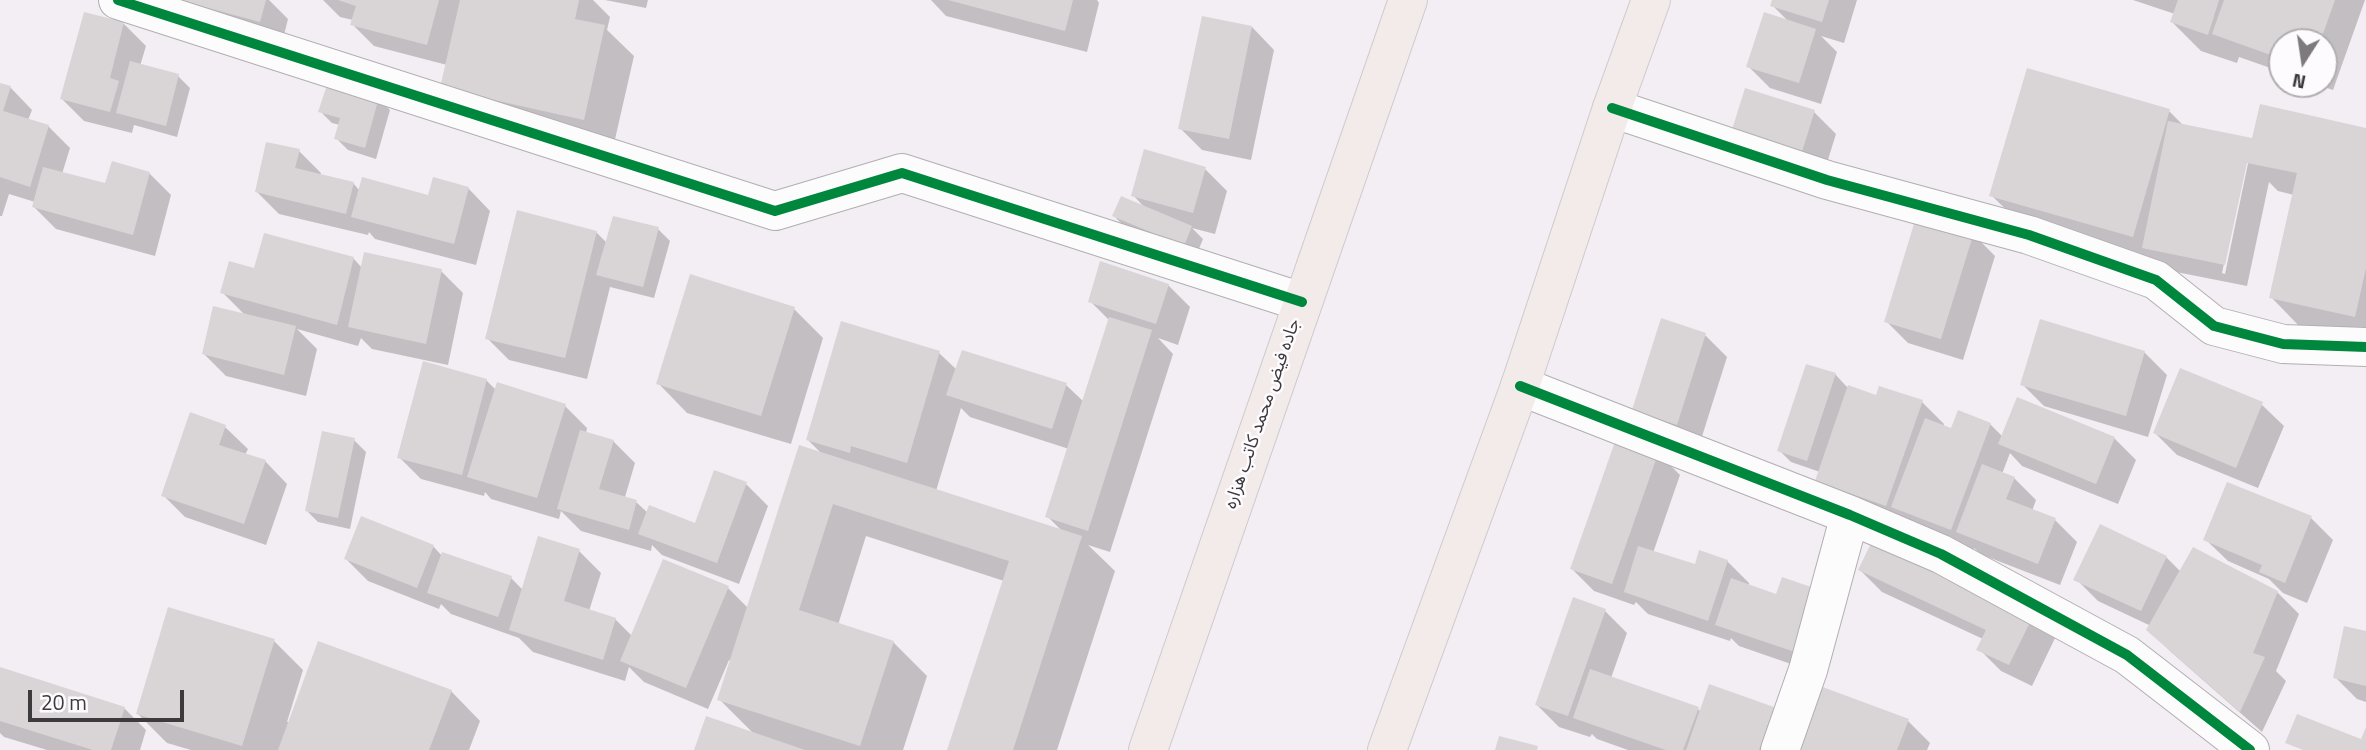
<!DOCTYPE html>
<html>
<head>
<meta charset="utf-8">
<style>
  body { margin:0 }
  #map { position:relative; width:2366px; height:750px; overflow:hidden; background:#f3eef3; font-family:"Titillium Web",sans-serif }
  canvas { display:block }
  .north { position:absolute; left:2268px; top:28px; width:70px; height:70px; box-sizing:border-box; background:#fefbff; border:2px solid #b1aeb1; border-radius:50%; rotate:192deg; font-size:19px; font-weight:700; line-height:28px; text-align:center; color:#3d3a3d }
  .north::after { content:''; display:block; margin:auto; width:24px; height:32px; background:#7d797d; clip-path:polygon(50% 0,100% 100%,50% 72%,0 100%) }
  .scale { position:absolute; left:28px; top:690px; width:156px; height:32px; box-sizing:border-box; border:4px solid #3d3a3d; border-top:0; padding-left:9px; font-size:21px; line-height:24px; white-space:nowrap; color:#3d3a3d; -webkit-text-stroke:5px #fefbff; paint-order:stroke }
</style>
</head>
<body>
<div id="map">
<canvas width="2366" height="750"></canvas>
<div class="north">N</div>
<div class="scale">20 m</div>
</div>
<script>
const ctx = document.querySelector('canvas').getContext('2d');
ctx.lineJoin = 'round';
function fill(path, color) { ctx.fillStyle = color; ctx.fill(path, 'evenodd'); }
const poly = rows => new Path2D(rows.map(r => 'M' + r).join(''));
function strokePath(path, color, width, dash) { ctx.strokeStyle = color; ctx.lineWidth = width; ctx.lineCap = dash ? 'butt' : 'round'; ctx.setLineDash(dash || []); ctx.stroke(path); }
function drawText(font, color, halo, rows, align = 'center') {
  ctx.font = font + ' "Titillium Web","Noto Sans Arabic",sans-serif'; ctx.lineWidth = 5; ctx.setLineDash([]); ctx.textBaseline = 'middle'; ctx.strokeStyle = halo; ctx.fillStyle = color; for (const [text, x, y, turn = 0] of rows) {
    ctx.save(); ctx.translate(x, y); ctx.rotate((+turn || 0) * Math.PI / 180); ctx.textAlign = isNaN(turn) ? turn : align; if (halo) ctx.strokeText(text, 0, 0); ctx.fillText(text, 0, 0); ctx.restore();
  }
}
const shadow = poly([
  [174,0,269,0,288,19,282,43],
  [323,0,593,0,610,17,607,30,634,56,613,148,471,116,447,65,374,46,352,24,353,20,340,17],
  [605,0,648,0,646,8],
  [931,0,1097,0,1099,3,1087,52,946,16],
  [1774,0,1857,0,1844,43,1821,36,1837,52,1821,104,1770,88,1748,66,1789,22,1772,5],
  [2133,0,2365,0,2333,90,2316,84,2324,84,2324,42,2282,42,2282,72,2239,57,2237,63,2201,51,2172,22,2175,14],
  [85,14,124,24,146,46,140,66,178,76,190,88,177,137,134,125,132,133,84,121,62,99],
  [1252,27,1274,50,1251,160,1202,150,1180,128],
  [0,85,10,87,32,110,28,120,48,126,70,148,62,174,107,186,149,173,171,195,155,256,56,229,34,207,35,202,9,194,2,216,0,216],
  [378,98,390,110,376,159,348,150,336,138,340,125,332,123,320,111],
  [2169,111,2184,126,2251,140,2366,130,2366,341,2300,327,2271,297,2294,195,2278,191,2269,182,2247,286,2166,270,2021,224,1991,195],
  [2251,149,2225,274,2222,273,2244,166],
  [1814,112,1836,134,1822,179,1732,136],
  [299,151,321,173,320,176,353,183,360,191,429,197,468,188,490,211,476,265,375,239,369,232,368,235,279,214,257,192],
  [1205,169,1227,191,1215,234,1192,228,1203,239,1196,256,1126,228,1114,216,1146,209,1133,195],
  [658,229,670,241,654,298,610,287,587,379,509,360,487,338,596,232,607,243],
  [1973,234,1995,256,1963,360,1908,343,1886,321],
  [265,235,354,259,362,268,441,271,463,293,448,365,372,349,361,338,358,346,297,329,317,349,306,396,226,376,203,353,245,315,222,292,255,270],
  [1168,285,1190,307,1178,345,1158,338,1173,354,1110,552,1088,545,1115,571,1057,750,949,750,1004,581,866,536,838,625,893,642,927,676,903,750,696,750,754,734,719,699,731,661,729,660,708,709,644,682,629,667,625,681,533,652,519,638,451,614,441,604,439,609,368,581,346,559,433,546,442,556,511,578,523,590,579,551,601,573,589,611,615,619,632,636,728,588,748,608,822,454,808,440,939,353,957,370,1066,385,1084,402,1110,321,1090,301],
  [961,408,970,417,1069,449,1047,516,1063,532,936,491],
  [794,309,823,338,791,444,687,413,658,383],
  [1705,335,1727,357,1699,446,1634,410],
  [2144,352,2167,375,2148,437,2044,406,2022,384],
  [1835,374,1847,387,1877,397,1922,402,1944,424,1943,427,1952,430,1990,424,2003,437,2114,438,2136,460,2118,504,2022,466,2010,453,2002,474,2014,478,2036,500,2032,511,2055,520,2077,542,2060,585,1980,554,1974,548,1973,551,1839,502,1817,480,1820,472,1791,462,1779,450],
  [486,380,496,390,565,406,587,428,586,434,613,441,635,463,625,497,636,502,648,513,696,525,715,472,746,484,768,506,739,584,662,555,652,545,651,551,581,531,561,511,559,519,491,499,485,492,484,496,421,479,399,457],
  [2261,404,2284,426,2258,488,2177,455,2155,433],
  [191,414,225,427,248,449,245,455,265,461,287,484,266,545,185,517,163,495],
  [354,440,366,452,350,529,318,522,307,511],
  [1658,453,1680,475,1653,553,1696,566,1727,561,1749,583,1749,586,1777,596,1817,673,1739,646,1731,638,1730,641,1648,614,1636,602,1634,605,1594,591,1572,569],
  [2228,484,2311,518,2333,540,2307,603,2283,593,2269,579,2228,561,2205,539],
  [1876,537,2057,634,2032,686,2001,671,1979,649,1983,639,1882,592,1860,570],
  [2166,557,2181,572,2277,592,2299,614,2276,671,2286,681,2262,732,2171,652,2149,630,2151,626,2098,601,2076,579],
  [1605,611,1627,633,1611,678,1698,709,1701,712,1773,708,1795,730,1788,750,1628,750,1597,739,1592,734,1590,737,1559,727,1537,705],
  [2366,633,2366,702,2357,699,2335,677],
  [274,641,303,670,287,722,451,691,480,721,469,750,191,750,167,743,138,714],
  [0,669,124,708,146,730,140,750,47,750,4,737,0,733],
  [1908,721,1930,743,1927,750,1798,750]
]);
const building = poly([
  [179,0,266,0,260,22],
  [338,0,439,0,427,45,350,25,356,6],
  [460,0,579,0,575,19,605,25,584,120,440,88],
  [948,0,1073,0,1065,31],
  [1772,0,1829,0,1822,22,1770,6],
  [2178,0,2219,0,2208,35,2170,22],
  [2224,0,2335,0,2320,42,2282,42,2282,59,2212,34],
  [84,12,124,22,110,78,119,81,110,112,60,99],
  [1764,12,1816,29,1799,83,1746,67],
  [1202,16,1252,26,1229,139,1178,129],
  [130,61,179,74,166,126,116,113],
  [2027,68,2170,109,2133,237,1989,196],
  [328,82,379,97,365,148,334,139,340,118,318,112],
  [0,83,11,86,3,111,49,125,30,187,0,177],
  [1745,88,1815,110,1800,158,1730,136],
  [2260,104,2366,128,2366,268,2355,317,2269,298,2297,173,2247,163,2225,265,2142,248,2168,121,2252,138],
  [266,142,300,149,295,168,354,182,346,214,255,192],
  [1144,149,1206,167,1193,213,1131,196],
  [112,161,150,172,133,235,32,207,43,167,105,183],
  [362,177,428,195,433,177,469,187,454,244,351,217],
  [1121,196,1192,226,1184,246,1112,216],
  [517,210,597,231,565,358,485,339],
  [1917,214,1974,232,1941,339,1884,322],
  [613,216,659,227,643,287,596,275],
  [264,233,354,257,337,325,220,293,229,261,254,268],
  [364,252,442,269,426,344,348,327],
  [1100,261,1169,284,1156,324,1088,302],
  [690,274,795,307,761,416,656,384],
  [213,306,296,326,284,375,202,354],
  [1109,317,1152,330,1088,531,1045,517],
  [1661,318,1706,333,1677,425,1632,410],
  [2040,319,2145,351,2126,416,2020,385],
  [841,321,940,351,907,463,851,446,850,453,806,440],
  [962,350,1067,383,1052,429,946,395],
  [423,361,487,379,462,475,397,458],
  [1806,364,1836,373,1807,461,1777,451],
  [2180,368,2263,402,2236,468,2153,433],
  [497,382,566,404,537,498,467,477],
  [1848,385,1876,395,1879,386,1923,400,1886,506,1815,481],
  [2017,397,2115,437,2096,484,1998,444],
  [1958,410,1991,423,1951,530,1891,507,1925,418,1951,428],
  [190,412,226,425,219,445,266,460,244,524,161,496],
  [580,430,614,440,599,489,637,500,629,530,557,509],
  [322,431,355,438,338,518,305,511],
  [1617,436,1659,451,1612,584,1570,569],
  [799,445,1082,536,1013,750,947,750,1009,561,833,504,799,610,894,641,860,746,717,700],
  [1982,464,2015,477,2006,499,2056,518,2038,564,1956,532],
  [714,470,747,482,717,563,638,534,649,505,695,523],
  [2227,482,2312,516,2285,583,2259,572,2262,565,2203,540],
  [361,516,434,545,417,588,344,559],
  [2100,524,2167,556,2141,611,2073,580],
  [1875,535,2036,610,2009,665,1976,650,1986,630,1858,570],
  [538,536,580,549,564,601,616,618,603,660,509,630],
  [1638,546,1695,564,1699,550,1728,560,1708,621,1624,592],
  [2193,547,2278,591,2253,653,2265,657,2240,712,2146,630],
  [442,552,512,576,498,617,427,593],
  [663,559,729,586,686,688,620,661],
  [1782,577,1817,589,1795,652,1715,625,1731,578,1776,594],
  [1573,597,1606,609,1568,716,1535,705],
  [168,607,275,639,242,746,136,714],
  [2344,626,2366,631,2366,686,2333,678],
  [318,641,452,690,429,750,278,750],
  [0,667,125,707,111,750,93,750,0,721],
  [1590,669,1699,707,1683,750,1666,750,1573,718],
  [1709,684,1774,707,1759,750,1686,750],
  [1820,686,1909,719,1897,750,1796,750],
  [2297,714,2361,739,2366,727,2366,750,2303,750,2285,743],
  [706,716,805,750,694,750],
  [1499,736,1538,746,1537,750,1495,750]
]);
const street = poly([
  [118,0,775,211,902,173,1302,302],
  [1612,108,1827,180,2029,235,2156,280,2214,326,2283,344,2366,347],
  [1520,386,1850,515,1941,554,2127,655,2250,750],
  [1780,750,1808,670,1850,515]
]);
const primary = poly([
  [1148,750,1408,0],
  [1387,750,1520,386,1612,108,1651,0]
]);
const cycleway = poly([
  [118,0,775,211,902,173,1302,302],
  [1612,108,1827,180,2029,235,2156,280,2214,326,2283,344,2366,347],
  [1520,386,1850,515,1941,554,2127,655,2250,750]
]);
const streetNames = [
  ["جاده فیض محمد کاتب هزاره",1263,414,-71]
];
fill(shadow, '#0003');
fill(building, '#d9d5d7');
strokePath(street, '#b2aeb2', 40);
strokePath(primary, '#cdcacd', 40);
strokePath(street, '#fdfcfd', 38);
strokePath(primary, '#f3eaea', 38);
strokePath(cycleway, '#00873e', 10);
drawText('18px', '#3d3a3d', '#fefbff', streetNames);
</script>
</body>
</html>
